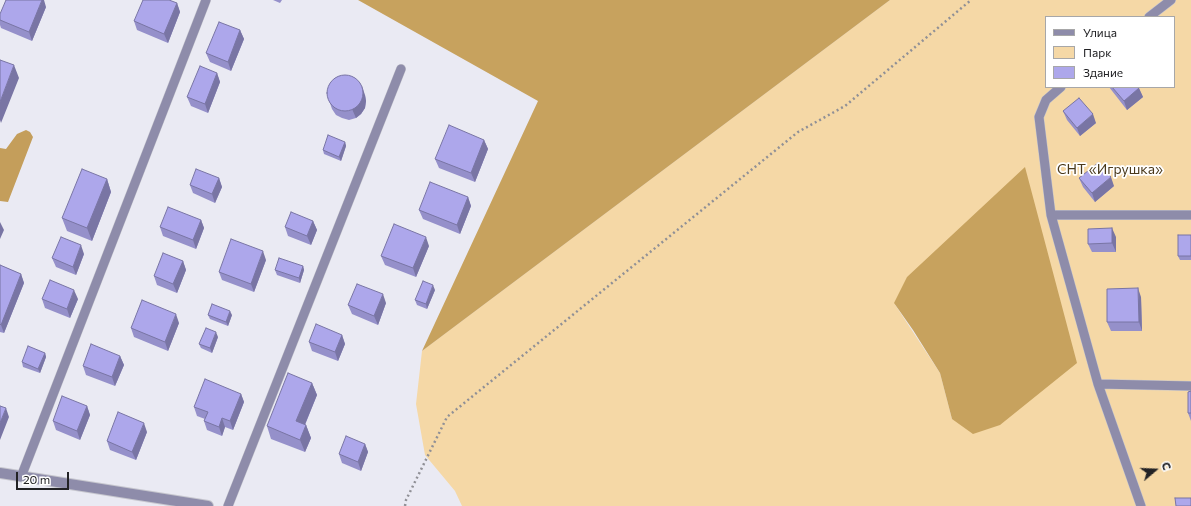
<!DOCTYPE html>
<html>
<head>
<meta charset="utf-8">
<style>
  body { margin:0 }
  #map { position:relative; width:1191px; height:506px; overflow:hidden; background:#eaeaf3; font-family:Commissioner,sans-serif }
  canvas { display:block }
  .legend { position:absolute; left:1045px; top:16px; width:130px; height:72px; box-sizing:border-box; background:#fff; border:1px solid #a7a7a8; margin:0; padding:5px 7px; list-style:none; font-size:12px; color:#222225 }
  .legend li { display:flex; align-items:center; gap:8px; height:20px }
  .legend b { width:20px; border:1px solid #a7a7a8 }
  .north { position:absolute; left:1135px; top:450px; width:40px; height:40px; -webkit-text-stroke:3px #fff; paint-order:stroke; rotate:71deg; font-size:11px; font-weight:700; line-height:16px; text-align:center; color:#222225 }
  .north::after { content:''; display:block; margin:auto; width:14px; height:18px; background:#222225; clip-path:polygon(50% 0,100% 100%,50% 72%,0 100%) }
  .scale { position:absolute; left:16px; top:472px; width:53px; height:18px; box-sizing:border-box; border:2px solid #222225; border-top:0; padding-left:5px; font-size:12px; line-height:14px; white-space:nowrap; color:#222225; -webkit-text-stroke:3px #fff; paint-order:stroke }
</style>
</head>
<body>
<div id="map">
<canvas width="1191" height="506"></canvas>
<ul class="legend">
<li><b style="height:5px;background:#8e8caa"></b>Улица</li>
<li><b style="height:11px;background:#f5d8a6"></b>Парк</li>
<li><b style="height:11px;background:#ada7eb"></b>Здание</li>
</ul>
<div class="north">С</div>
<div class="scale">20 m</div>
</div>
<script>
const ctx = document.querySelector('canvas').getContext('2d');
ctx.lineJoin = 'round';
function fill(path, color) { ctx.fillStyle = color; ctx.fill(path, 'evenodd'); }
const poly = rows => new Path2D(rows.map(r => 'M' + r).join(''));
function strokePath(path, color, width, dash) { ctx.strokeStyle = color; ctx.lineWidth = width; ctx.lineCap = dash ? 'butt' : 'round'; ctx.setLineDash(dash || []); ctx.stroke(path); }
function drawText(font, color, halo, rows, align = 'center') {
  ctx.font = font + ' Commissioner,sans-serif'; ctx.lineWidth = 3.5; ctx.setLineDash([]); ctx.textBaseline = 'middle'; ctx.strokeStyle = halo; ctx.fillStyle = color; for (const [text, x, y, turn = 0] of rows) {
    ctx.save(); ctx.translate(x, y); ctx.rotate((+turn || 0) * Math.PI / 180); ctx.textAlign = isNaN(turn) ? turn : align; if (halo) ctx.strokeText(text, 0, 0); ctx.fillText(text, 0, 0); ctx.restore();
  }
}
const green = poly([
  [890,0,1191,0,1191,506,462,506,455,491,425,455,416,404,422,351],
  [1046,17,1174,17,1174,87,1046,87],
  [894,303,1000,425,952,419,940,373]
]);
const forest = poly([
  [358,0,890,0,422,351,538,101],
  [1025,167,1077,363,1000,425,973,434,952,419,940,373,913,330,894,303,907,277]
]);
const water = poly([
  [26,130,30,132,33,137,8,202,0,201,0,148,6,149,17,134]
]);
const path = poly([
  [405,506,406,500,447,417,798,132,845,106,971,0]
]);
const lane = poly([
  [1149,17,1171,0],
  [1061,87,1046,100,1039,117,1051,215,1098,384,1141,506],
  [1051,215,1191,215],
  [1098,384,1191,386],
  [21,477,206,0],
  [228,506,401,69]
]);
const street = poly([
  [0,473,208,506]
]);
const wall = poly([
  [273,0,282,0,280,3],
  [177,3,180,12,168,43,137,30,134,21],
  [46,7,32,41,1,28,0,25,0,14],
  [240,30,244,39,231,71,210,62,206,53],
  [217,73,220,82,208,113,191,106,187,97],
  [1109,87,1138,87,1143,97,1127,110],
  [365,95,366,101,365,108,361,114,356,118,349,120,342,118,336,115,332,109,329,100],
  [1063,111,1096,123,1080,136,1067,120],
  [484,140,488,149,475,182,439,168,435,159],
  [345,142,346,146,341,161,324,154,323,150],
  [219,178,222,187,215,203,193,193,190,185],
  [1079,178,1114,186,1095,202,1083,187],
  [107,179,111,192,92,241,67,231,62,218],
  [468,197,471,206,460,234,423,219,419,210],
  [201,220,204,228,196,249,163,236,160,227],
  [313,221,317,230,311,245,288,236,285,227],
  [1191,235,1191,260,1180,260,1178,256],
  [1116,237,1116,252,1092,252,1088,244],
  [429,246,416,277,385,265,381,256],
  [84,254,76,275,56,267,52,258],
  [266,260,254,292,222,280,219,272],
  [183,261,186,270,177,293,157,285,154,276],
  [0,265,21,274,24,283,4,333,0,332],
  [303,266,304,270,300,283,277,275,275,270],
  [435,290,427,309,417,305,415,300],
  [1141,297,1142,331,1111,331,1107,322],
  [42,299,78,299,70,318,45,308],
  [386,303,378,325,352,314,348,305],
  [208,315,232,315,228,326,210,319],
  [179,323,168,351,134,337,131,328],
  [342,335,345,344,338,361,312,351,309,342],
  [218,337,212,353,201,348,199,344],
  [45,353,46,357,40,373,23,367,22,362],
  [120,356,124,365,115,386,86,375,83,366],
  [312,383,317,395,305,425,306,425,311,438,305,452,271,439,267,426],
  [1191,391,1191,421,1188,413],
  [241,394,244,402,233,430,225,427,222,436,207,430,204,421,205,419,197,416,194,407],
  [87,406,90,415,80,440,56,430,53,421],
  [147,432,136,460,110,450,107,441],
  [365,444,368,452,361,471,342,463,339,454]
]);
const shadedWall = poly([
  [42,0,44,0,46,7,32,41,29,32],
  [177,3,180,12,168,43,164,34],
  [240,30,244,39,231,71,228,62],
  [14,65,19,78,1,123,0,120,0,102],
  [217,73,220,82,208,113,205,104],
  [362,86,365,95,366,101,365,108,361,114,356,118,352,109],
  [1139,88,1143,97,1127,110,1124,101],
  [1093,114,1096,123,1080,136,1077,128],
  [484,140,488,149,475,182,471,173],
  [345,142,346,146,341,161,339,157],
  [1111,177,1114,186,1095,202,1092,193],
  [219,178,222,187,215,203,212,194],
  [107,179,111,192,92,241,87,228],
  [468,197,471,206,460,234,457,225],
  [201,220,204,228,196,249,193,240],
  [313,221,317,230,311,245,307,236],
  [0,223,0,222,4,230,0,239],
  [1112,228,1116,237,1116,252,1112,243],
  [426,237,429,246,416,277,413,268],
  [81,245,84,254,76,275,73,267],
  [263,251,266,260,254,292,251,284],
  [183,261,186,270,177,293,173,284],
  [303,266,304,270,300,283,299,278],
  [21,274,24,283,4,333,1,325],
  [433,285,435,290,427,309,426,304],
  [1138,288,1141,297,1142,331,1139,322],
  [74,290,78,299,70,318,67,309],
  [383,294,386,303,378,325,374,316],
  [230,311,232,315,228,326,226,322],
  [176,314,179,323,168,351,165,342],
  [216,332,218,337,212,353,210,348],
  [342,335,345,344,338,361,335,352],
  [45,353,46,357,40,373,38,369],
  [120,356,124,365,115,386,112,377],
  [312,383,317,395,301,434,296,421],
  [241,394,244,402,233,430,230,421],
  [87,406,90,415,80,440,77,431],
  [6,408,9,417,0,440,0,423],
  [222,418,225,427,222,436,219,427],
  [144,423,147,432,136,460,132,452],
  [306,425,311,438,305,452,300,440],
  [365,444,368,452,361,471,358,462]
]);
const building = poly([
  [6,0,42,0,29,32,0,20,0,14,6,0],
  [143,0,169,0,177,3,164,34,134,21,143,0],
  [219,22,240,30,228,62,206,53,219,22],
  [0,60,14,65,0,102,0,60],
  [200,66,217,73,205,104,187,97,200,66],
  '327 93a18 18 0 1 1 36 0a18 18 0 1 1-36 0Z',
  [1112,87,1138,87,1139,88,1124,101,1112,87],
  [1079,98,1093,114,1077,128,1063,111,1079,98],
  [449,125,484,140,471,173,435,159,449,125],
  [328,135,345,142,339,157,323,150,328,135],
  [1098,163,1111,177,1092,193,1079,178,1098,163],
  [82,169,107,179,87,228,62,218,82,169],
  [196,169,219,178,212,194,190,185,196,169],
  [430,182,468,197,457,225,419,210,430,182],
  [168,207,201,220,193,240,160,227,168,207],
  [291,212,313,221,307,236,285,227,291,212],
  [394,224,426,237,413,268,381,256,394,224],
  [1112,228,1112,243,1088,244,1088,229,1112,228],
  [1178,235,1191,235,1191,256,1178,256,1178,235],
  [61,237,81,245,73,267,52,258,61,237],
  [231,239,263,251,251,284,219,272,231,239],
  [163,253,183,261,173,284,154,276,163,253],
  [279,258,303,266,299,278,275,270,279,258],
  [0,265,21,274,1,325,0,324,0,265],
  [50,280,74,290,67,309,42,299,50,280],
  [423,281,433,285,426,304,415,300,423,281],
  [357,284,383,294,374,316,348,305,357,284],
  [1138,288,1139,322,1107,322,1107,289,1138,288],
  [142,300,176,314,165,342,131,328,142,300],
  [212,304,230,311,226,322,208,315,212,304],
  [316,324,342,335,335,352,309,342,316,324],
  [206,328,216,332,210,348,199,344,206,328],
  [91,344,120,356,112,377,83,366,91,344],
  [28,346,45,353,38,369,22,362,28,346],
  [288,373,312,383,296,421,306,425,300,440,267,426,288,373],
  [205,379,241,394,230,421,222,418,219,427,204,421,208,412,194,407,205,379],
  [1191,391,1191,413,1188,413,1188,392,1191,391],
  [62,396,87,406,77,431,53,421,62,396],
  [0,406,6,408,0,423,0,406],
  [118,412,144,423,132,452,107,441,118,412],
  [346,436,365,444,358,462,339,454,346,436],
  [1175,498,1191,498,1191,506,1176,506,1175,498]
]);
const parkNames = [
  ["СНТ «Игрушка»",1110,169]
];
fill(green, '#f5d8a6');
fill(forest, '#c7a25e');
fill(water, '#c49e5b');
strokePath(lane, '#c6c6ce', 10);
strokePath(street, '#c6c6ce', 12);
strokePath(path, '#909096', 2.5, [2, 3]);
strokePath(lane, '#8e8caa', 9);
strokePath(street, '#8e8caa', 10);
fill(wall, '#9590ca');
fill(shadedWall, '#7975a4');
fill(building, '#ada7eb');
strokePath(building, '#7975a4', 1);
drawText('14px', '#4a391b', '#fff', parkNames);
</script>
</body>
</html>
